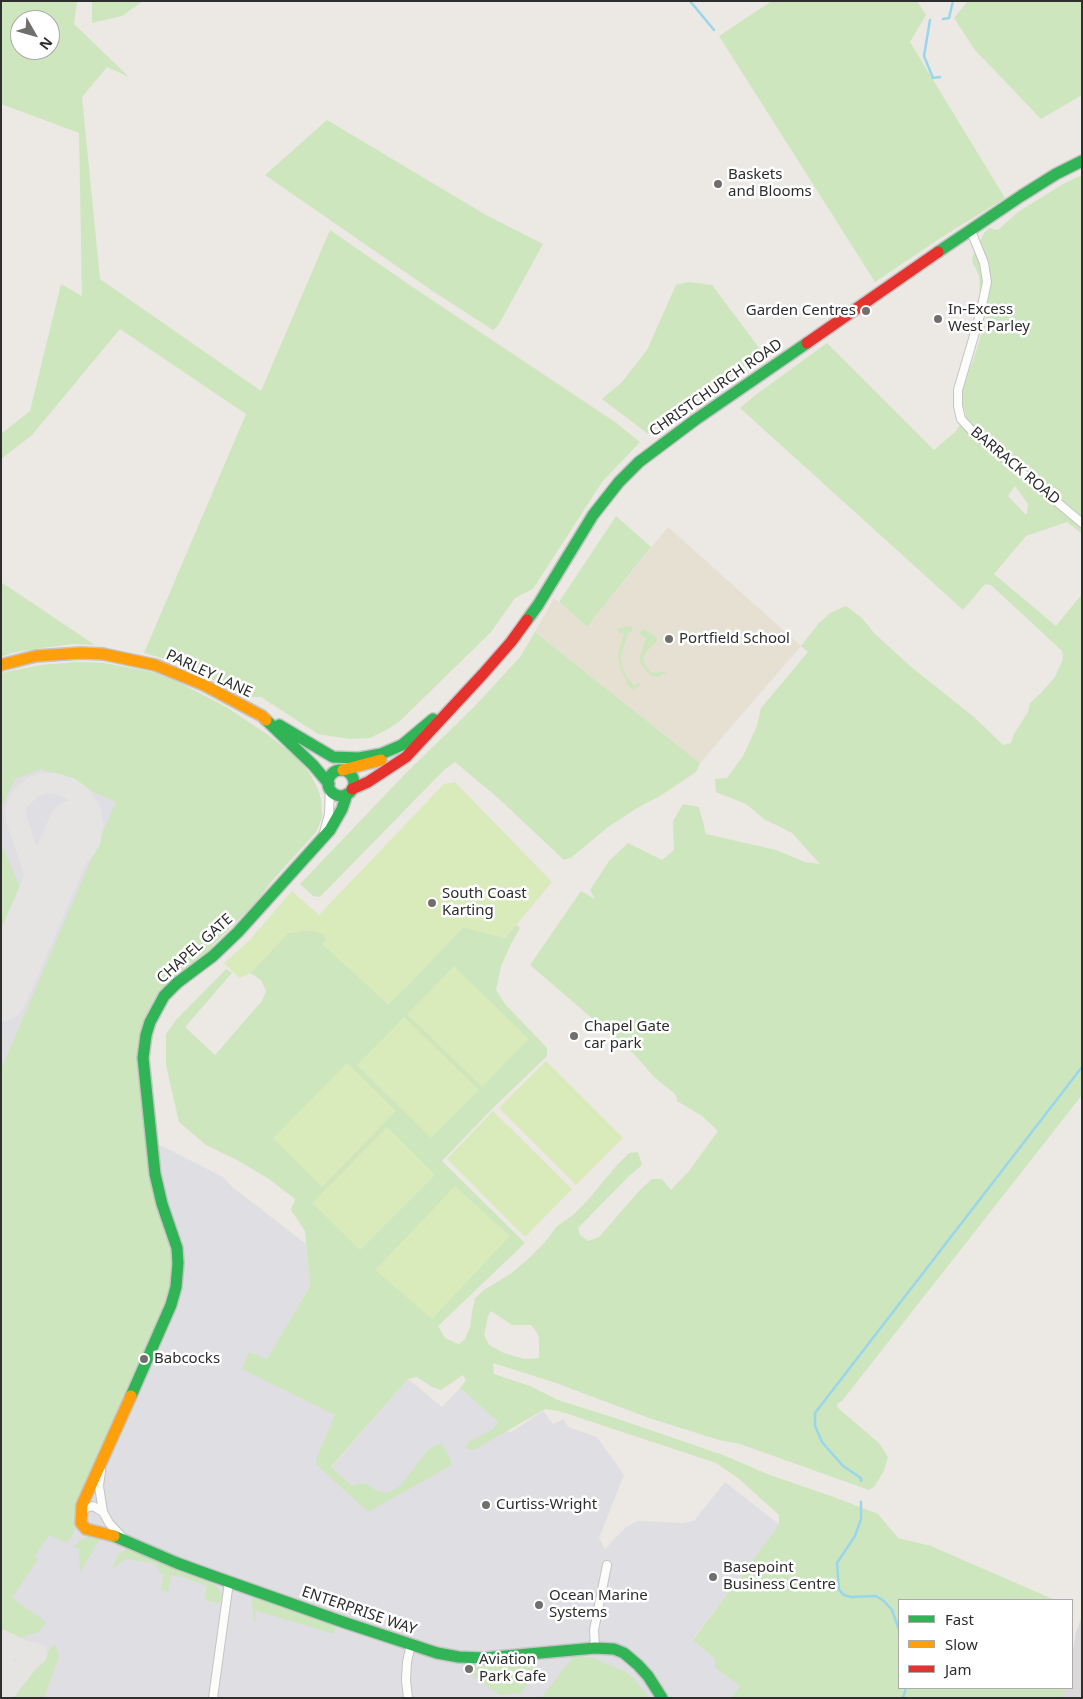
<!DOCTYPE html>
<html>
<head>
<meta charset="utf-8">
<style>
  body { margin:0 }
  #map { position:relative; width:1083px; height:1699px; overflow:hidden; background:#ece8e4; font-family:"Noto Sans",sans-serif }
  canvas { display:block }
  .frame { position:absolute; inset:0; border:2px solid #2e2e2e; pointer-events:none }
  .legend { position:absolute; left:898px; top:1599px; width:175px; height:90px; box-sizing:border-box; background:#fff; border:1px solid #ababab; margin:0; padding:6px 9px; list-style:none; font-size:15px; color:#2e2e2e }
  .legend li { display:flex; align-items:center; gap:10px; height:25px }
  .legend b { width:25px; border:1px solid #ababab }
  .north { position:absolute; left:10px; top:10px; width:50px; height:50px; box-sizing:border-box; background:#fff; border:1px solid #ababab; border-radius:50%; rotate:128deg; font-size:14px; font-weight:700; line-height:20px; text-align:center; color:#2e2e2e }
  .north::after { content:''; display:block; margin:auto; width:18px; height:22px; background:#706f6e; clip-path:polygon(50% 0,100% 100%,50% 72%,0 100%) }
</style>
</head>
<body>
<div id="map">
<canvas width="1083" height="1699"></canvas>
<div class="frame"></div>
<ul class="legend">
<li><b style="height:6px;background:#30b455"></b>Fast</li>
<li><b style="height:6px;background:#ff9f0a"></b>Slow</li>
<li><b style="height:6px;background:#e5322d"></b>Jam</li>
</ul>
<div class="north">N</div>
</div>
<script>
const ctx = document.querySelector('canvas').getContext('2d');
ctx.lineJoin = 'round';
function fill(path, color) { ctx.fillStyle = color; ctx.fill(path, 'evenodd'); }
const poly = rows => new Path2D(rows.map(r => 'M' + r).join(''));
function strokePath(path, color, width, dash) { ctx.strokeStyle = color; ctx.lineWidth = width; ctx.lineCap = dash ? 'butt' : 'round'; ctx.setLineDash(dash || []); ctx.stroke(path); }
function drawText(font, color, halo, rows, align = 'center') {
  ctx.font = font + ' "Noto Sans",sans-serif'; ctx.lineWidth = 5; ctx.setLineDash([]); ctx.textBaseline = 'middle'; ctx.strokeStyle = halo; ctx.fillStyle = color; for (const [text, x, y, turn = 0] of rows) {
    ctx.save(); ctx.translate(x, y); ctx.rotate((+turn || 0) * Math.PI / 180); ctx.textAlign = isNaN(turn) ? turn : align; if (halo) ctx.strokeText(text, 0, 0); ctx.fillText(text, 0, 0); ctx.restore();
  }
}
const industrial = poly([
  [1082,1616,1082,1698,1063,1698,1065,1688,1072,1688,1072,1655,1076,1632]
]);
const education = poly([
  [668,527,801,646,700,763,535,632,554,598,587,627]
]);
const airport = poly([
  [78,662,104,663,152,672,180,683,226,707,268,735,297,758,310,774,317,787,321,799,322,818,316,832,271,882,256,902,212,946,213,948,175,980,143,1027,139,1042,138,1056,146,1138,223,1177,231,1186,306,1244,310,1286,267,1359,243,1369,336,1415,317,1457,331,1468,408,1379,442,1407,460,1388,510,1433,543,1411,553,1424,563,1419,568,1427,597,1437,624,1475,599,1538,605,1549,626,1527,638,1521,683,1523,694,1521,725,1482,780,1525,693,1639,715,1659,716,1668,740,1686,731,1698,1,1698,1,673,42,665]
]);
const green = poly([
  [1,1,77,1,74,24,129,77,107,67,82,97,100,279,261,391,330,230,414,288,615,422,640,442,602,482,533,589,515,598,491,632,400,721,388,729,370,738,349,739,318,734,261,697,250,697,173,661,144,653,246,414,120,329,32,435,1,459,1,434,30,411,61,284,82,296,79,133,1,104],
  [20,20,50,20,50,50,20,50],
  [92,1,143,1,122,16,92,23],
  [772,1,917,1,926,15,910,42,1005,198,939,239,875,282,719,36],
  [968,1,1082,1,1082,95,1041,119,975,50,954,18],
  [327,120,486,215,543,244,498,326,493,330,434,292,265,175],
  [1082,175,1082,534,1067,522,1026,536,994,574,1056,626,1082,594,1082,1095,842,1401,838,1403,837,1407,879,1443,888,1457,884,1471,874,1487,869,1490,740,1444,719,1440,649,1418,556,1383,493,1363,494,1374,530,1386,558,1400,618,1419,723,1455,770,1475,831,1496,878,1514,898,1538,931,1546,1055,1600,899,1600,899,1688,1065,1688,1063,1698,731,1698,740,1686,715,1668,715,1659,693,1640,779,1525,779,1515,738,1478,716,1463,559,1411,545,1409,474,1450,466,1449,465,1447,470,1441,492,1430,498,1422,460,1388,466,1380,463,1375,441,1390,432,1387,417,1377,408,1379,331,1467,352,1486,357,1484,367,1484,377,1491,388,1493,400,1486,429,1449,441,1443,449,1456,452,1465,368,1512,316,1464,317,1457,335,1415,242,1369,249,1352,267,1359,310,1286,305,1231,291,1210,295,1199,269,1179,237,1160,206,1145,179,1122,166,1065,166,1034,176,1020,226,969,232,973,185,1027,215,1055,262,1001,266,991,261,980,250,973,288,933,307,930,322,933,327,938,323,944,388,1004,411,982,463,927,505,938,516,925,520,928,512,942,501,966,496,990,505,1004,547,1048,547,1056,492,1109,442,1161,525,1243,438,1326,445,1338,459,1344,465,1339,470,1327,472,1312,475,1298,484,1290,510,1274,526,1261,545,1242,557,1226,573,1215,587,1201,617,1165,629,1153,638,1152,642,1165,627,1178,578,1228,580,1235,588,1241,599,1237,638,1192,652,1179,662,1179,671,1190,689,1171,718,1131,702,1116,677,1101,676,1095,653,1076,635,1055,530,965,581,891,595,899,590,890,609,861,628,843,662,860,674,850,673,821,683,804,699,807,706,834,776,850,805,862,820,864,792,833,764,819,746,804,716,792,715,779,727,778,743,756,757,726,761,708,808,652,801,646,819,623,830,613,846,606,862,618,874,633,910,666,974,717,1003,745,1011,743,1014,734,1028,712,1030,703,1042,692,1055,677,1063,659,1062,651,991,585,985,584,963,610,740,408,757,394,827,343,934,450,956,431,966,415,961,399,964,381,973,361,990,305,986,304,980,294,979,276,975,267,973,264,972,258,984,233,989,228,998,230,1018,212,1063,184],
  [1015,486,1028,504,1027,514,1025,514,1008,496],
  [491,1311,512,1325,531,1325,536,1331,539,1338,539,1358,524,1359,504,1353,489,1345,484,1335,488,1316],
  [688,282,712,285,763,353,648,434,602,399,622,382,647,350,676,285],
  [616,516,651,547,587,627,559,602],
  [1,582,95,645,74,644,49,647,16,652,1,657],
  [630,626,632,628,633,632,629,631,621,655,622,666,627,678,635,686,639,682,640,685,633,690,629,687,620,668,618,654,624,634,618,632,618,628],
  [643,629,655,636,657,640,656,642,647,651,643,658,646,667,651,672,657,673,664,671,666,673,658,677,651,675,646,671,640,662,640,657,646,638,639,634],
  [535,632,700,763,696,772,660,796,637,808,608,827,572,857,564,860,498,798,455,762,444,770,320,897,313,896,300,884,407,772,475,706,520,657],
  [78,662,104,663,152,672,180,683,226,707,268,735,297,758,310,774,317,787,321,799,322,818,316,832,271,882,256,902,212,946,213,948,175,980,143,1027,139,1042,138,1056,142,1109,152,1191,156,1207,171,1243,173,1269,170,1289,163,1310,78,1506,74,1515,75,1530,72,1535,67,1543,49,1535,35,1556,38,1559,12,1598,46,1622,39,1632,19,1638,9,1636,1,1630,1,1069,116,802,42,769,15,779,1,808,1,673,42,665],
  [1,844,20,887,1,930],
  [94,1535,102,1536,80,1572,79,1549,74,1547,79,1541,87,1537],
  [127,1548,132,1548,217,1586,222,1596,221,1601,218,1603,208,1601,205,1597,207,1586,187,1579,187,1578,171,1575,168,1592,161,1590,164,1574,158,1572,159,1568,156,1567,157,1564,126,1559,112,1569,118,1555],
  [254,1597,333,1624,335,1628,334,1634,255,1610,256,1621,254,1622,252,1600],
  [53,1645,56,1646,59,1656,44,1698,14,1698],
  [573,1657,591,1657,626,1672,635,1680,649,1698,541,1698],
  [532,1662,533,1667,537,1672,521,1693,500,1695,472,1675,472,1668,477,1665]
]);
const pitch = poly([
  [455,782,552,882,505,938,463,927,411,982,388,1004,322,944,327,938,321,933,307,930,288,933,250,973,239,978,224,963,249,941,292,891,319,915,444,784],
  [454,966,529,1039,482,1087,407,1014],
  [404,1017,479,1090,431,1138,357,1065],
  [546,1061,623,1138,576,1185,499,1108],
  [347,1063,396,1111,322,1187,273,1138],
  [493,1111,572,1189,525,1237,447,1159],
  [387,1127,435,1175,360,1250,312,1203],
  [455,1186,510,1236,432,1319,375,1270]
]);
const stream = poly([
  [690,1,714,30],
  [943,19,949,18,953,1],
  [930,20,924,56,933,78,940,77],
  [861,1481,861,1478,843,1466,822,1442,815,1426,815,1413,1082,1067],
  [861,1502,861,1519,855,1536,837,1563,839,1590,844,1595,851,1597,876,1596,884,1601,892,1610,899,1630],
  [903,1698,906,1688]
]);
const taxiway = poly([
  [39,906,40,890,16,818,16,809,19,800,33,787,43,783,53,783,70,788,82,797,90,810,93,825,90,841,85,849,56,879,43,896],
  [1,1640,23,1651,37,1654],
  [1,1655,6,1668,2,1693],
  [1,1696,28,1662,37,1654]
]);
const runway = poly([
  [1,995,74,826]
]);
const street = poly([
  [971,231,984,263,987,282,980,315,958,390,958,406,961,419,972,431,1082,523],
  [324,833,329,814,330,788],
  [101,1471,99,1486,103,1512,109,1523,122,1537],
  [82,1513,86,1508,93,1506,103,1512],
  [595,1648,594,1630,607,1565],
  [213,1698,229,1582],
  [408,1698,406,1680,407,1662,411,1644]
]);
const fast = poly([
  [938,252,1021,196,1056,174,1082,161],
  [527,620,538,605,593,515,619,482,639,462,695,420,807,343],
  [266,720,313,765,329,784],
  [279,725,333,757,359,758,381,754,402,745,433,719],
  '328 783a13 13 0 1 1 26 0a13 13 0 1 1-26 0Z',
  [131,1396,171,1305,176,1287,178,1263,177,1248,162,1204,155,1174,143,1058,146,1035,150,1022,164,996,177,983,213,956,238,932,330,830,342,809,347,794],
  [114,1536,177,1563,210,1575,343,1622,437,1653,459,1657,484,1658,595,1648,614,1649,624,1653,638,1665,648,1676,662,1698]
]);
const slow = poly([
  [1,665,36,656,81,653,103,654,155,665,204,685,262,716,266,720],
  [343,770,381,760],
  [114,1536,86,1529,81,1523,82,1505,131,1396]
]);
const jam = poly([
  [807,343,938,252],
  [352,789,368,782,406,757,483,674,511,642,527,620]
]);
const markers = [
  [718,184,5,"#706f6e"],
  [866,311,5,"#706f6e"],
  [938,319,5,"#706f6e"],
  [669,639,5,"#706f6e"],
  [432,903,5,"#706f6e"],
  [574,1036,5,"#706f6e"],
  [144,1359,5,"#706f6e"],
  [486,1505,5,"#706f6e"],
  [713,1577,5,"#706f6e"],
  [539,1605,5,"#706f6e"],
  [469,1669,5,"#706f6e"]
];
const poiNames = [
  ["Baskets",728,175],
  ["and Blooms",728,192],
  ["In-Excess",948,310],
  ["West Parley",948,327],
  ["Garden Centres",856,311,"right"],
  ["Portfield School",679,639],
  ["South Coast",442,894],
  ["Karting",442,911],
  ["Chapel Gate",584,1027],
  ["car park",584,1044],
  ["Babcocks",154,1359],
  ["Curtiss-Wright",496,1505],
  ["Basepoint",723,1568],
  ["Business Centre",723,1585],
  ["Ocean Marine",549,1596],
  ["Systems",549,1613],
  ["Aviation",479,1660],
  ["Park Cafe",479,1677]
];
const streetNames = [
  ["CHRISTCHURCH ROAD",716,388,-35],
  ["BARRACK ROAD",1015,466,40],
  ["PARLEY LANE",209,674,25],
  ["CHAPEL GATE",195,949,-42],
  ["ENTERPRISE WAY",359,1611,19]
];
fill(industrial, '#dcd9db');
fill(education, '#e6e0d3');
fill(airport, '#dfdee2');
fill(green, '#cee6be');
fill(pitch, '#d9eabb');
strokePath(stream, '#99d6ec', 2.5);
strokePath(taxiway, '#e6e4e2', 21);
strokePath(runway, '#e6e4e2', 52);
strokePath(street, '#c5c4c5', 10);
strokePath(fast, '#c5c4c5', 14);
strokePath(slow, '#c5c4c5', 14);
strokePath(jam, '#c5c4c5', 14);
strokePath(street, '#fcfcfb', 8);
strokePath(fast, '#30b455', 11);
strokePath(slow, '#ff9f0a', 11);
strokePath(jam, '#e5322d', 11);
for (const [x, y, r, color] of markers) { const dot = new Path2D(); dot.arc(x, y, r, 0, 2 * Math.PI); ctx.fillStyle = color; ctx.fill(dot); strokePath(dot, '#fff', 2); }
drawText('15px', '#2e2e2e', '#fff', poiNames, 'left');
drawText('15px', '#2e2e2e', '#fff', streetNames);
</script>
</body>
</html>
